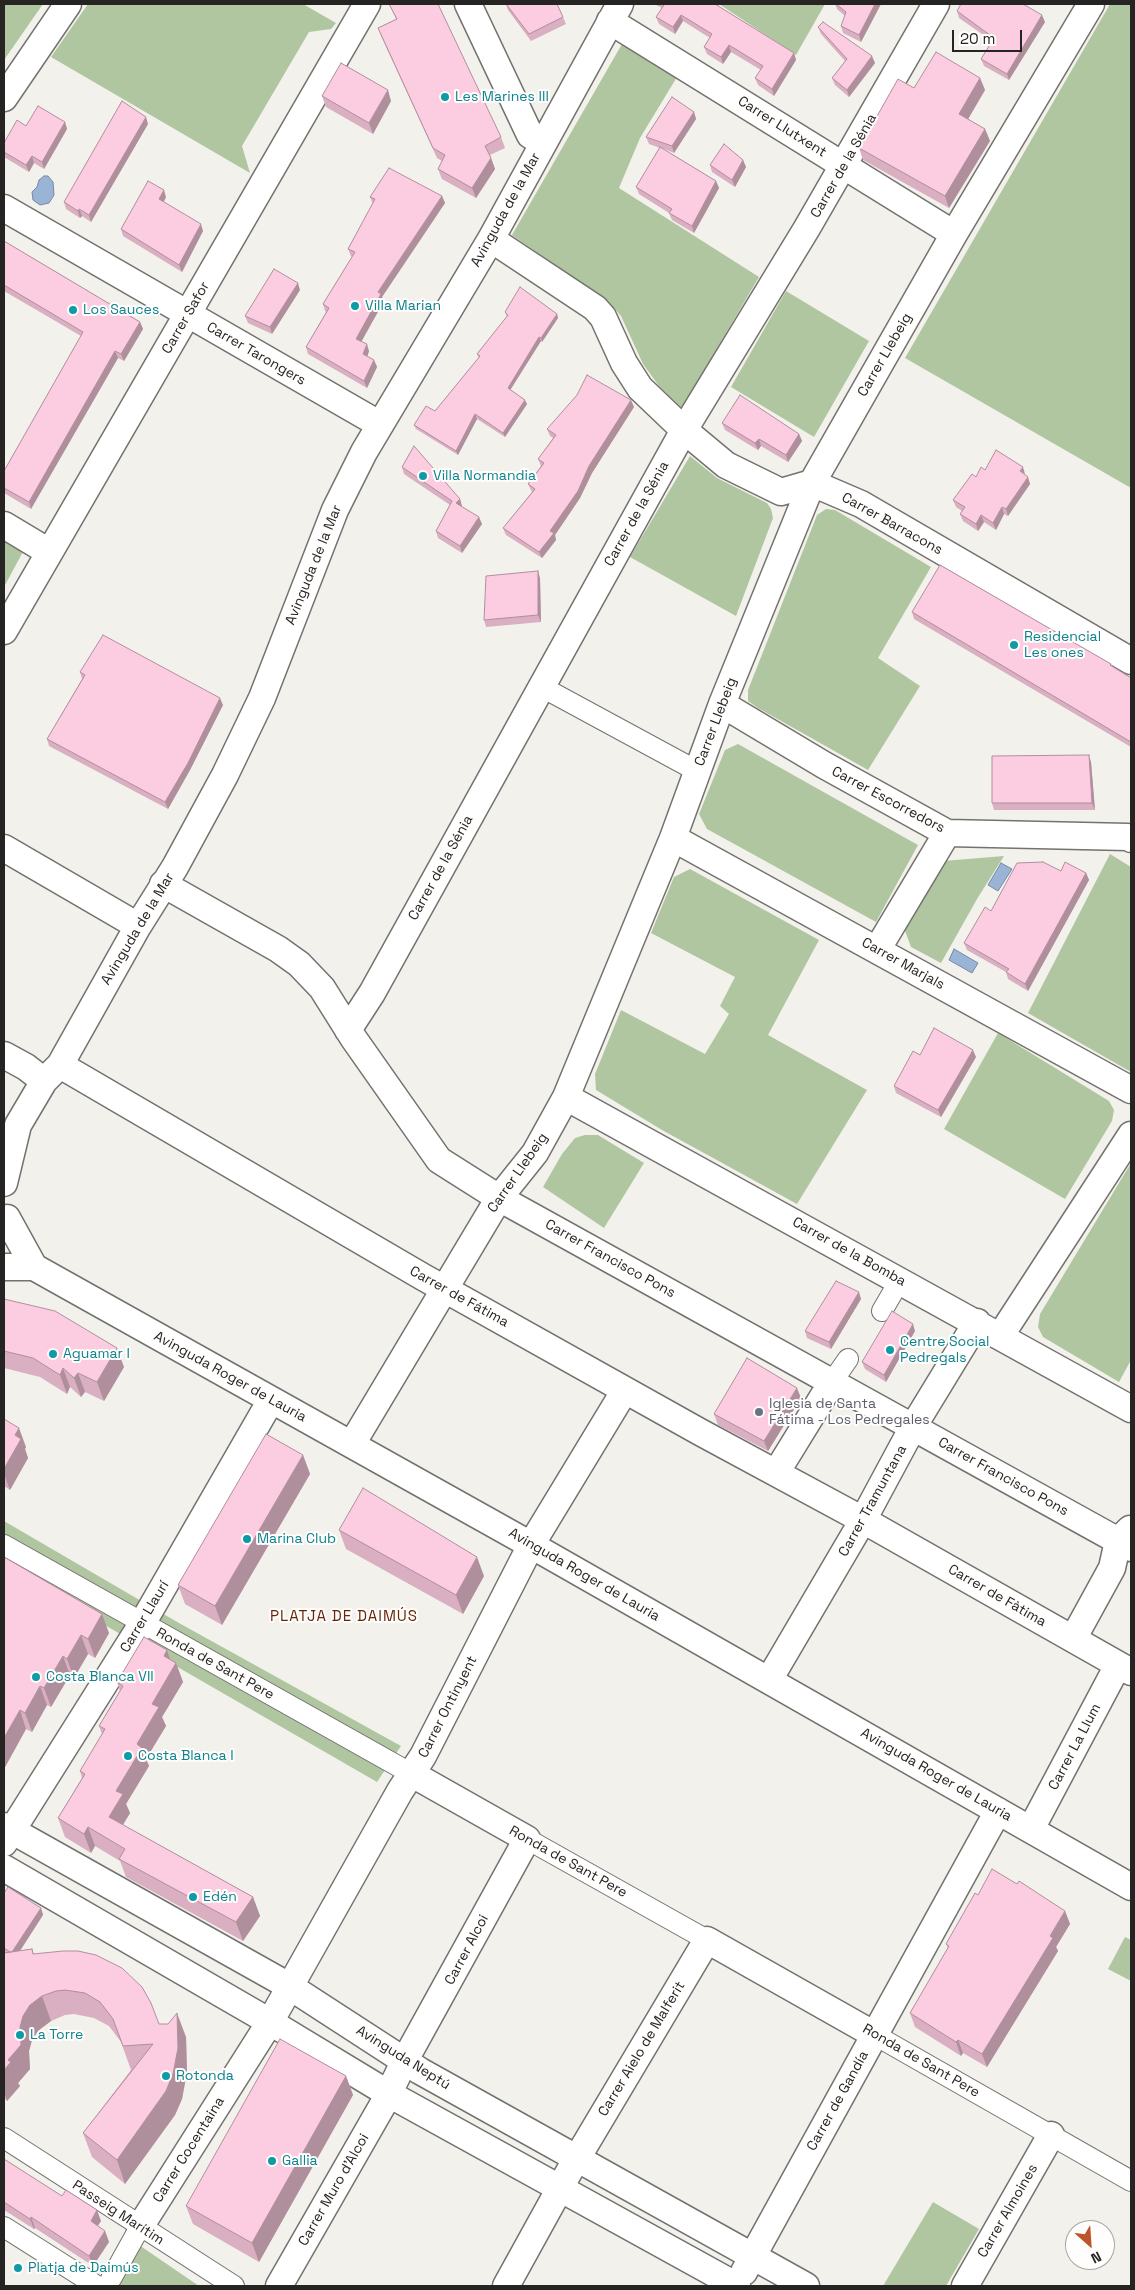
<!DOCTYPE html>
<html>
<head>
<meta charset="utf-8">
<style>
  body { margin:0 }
  #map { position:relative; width:1135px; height:2290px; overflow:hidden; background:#f3f1ec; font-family:"Space Grotesk",sans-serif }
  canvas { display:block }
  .frame { position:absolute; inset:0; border:5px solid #252422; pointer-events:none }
  .north { position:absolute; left:1065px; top:2220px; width:50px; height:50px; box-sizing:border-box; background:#fffefc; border:1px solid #a8a7a5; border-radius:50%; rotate:154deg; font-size:14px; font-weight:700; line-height:20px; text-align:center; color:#252422 }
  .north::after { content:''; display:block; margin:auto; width:18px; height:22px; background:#bc552a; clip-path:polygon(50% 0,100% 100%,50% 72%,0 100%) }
  .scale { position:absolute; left:952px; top:30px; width:70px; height:22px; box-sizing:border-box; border:2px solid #252422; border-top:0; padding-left:6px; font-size:15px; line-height:18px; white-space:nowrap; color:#252422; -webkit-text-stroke:4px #fffefc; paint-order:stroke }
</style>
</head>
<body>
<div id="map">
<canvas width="1135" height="2290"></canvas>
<div class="frame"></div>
<div class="north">N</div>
<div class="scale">20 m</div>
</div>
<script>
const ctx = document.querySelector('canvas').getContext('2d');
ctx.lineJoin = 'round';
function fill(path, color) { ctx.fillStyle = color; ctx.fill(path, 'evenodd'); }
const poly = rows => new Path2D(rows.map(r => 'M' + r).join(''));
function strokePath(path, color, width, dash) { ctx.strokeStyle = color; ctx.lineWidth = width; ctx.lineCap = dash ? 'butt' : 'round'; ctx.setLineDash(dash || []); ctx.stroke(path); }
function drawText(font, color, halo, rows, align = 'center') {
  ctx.font = font + ' "Space Grotesk",sans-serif'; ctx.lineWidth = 4; ctx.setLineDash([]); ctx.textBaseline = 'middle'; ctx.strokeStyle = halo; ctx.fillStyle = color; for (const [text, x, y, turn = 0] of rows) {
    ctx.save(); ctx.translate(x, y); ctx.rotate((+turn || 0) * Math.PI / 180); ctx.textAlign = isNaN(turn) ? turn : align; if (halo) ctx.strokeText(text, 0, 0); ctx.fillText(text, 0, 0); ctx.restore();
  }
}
const green = poly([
  [4,4,43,4,4,60],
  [88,4,303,4,336,23,331,29,309,32,242,146,250,173,51,57],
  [719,4,825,4,796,55],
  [1110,4,1131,4,1131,488,905,358],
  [622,44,677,77,640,138,619,188,759,277,682,408,659,386,643,364,621,316,608,301,512,235],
  [786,291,869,341,814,437,731,387],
  [690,456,717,478,767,503,771,509,773,518,736,616,630,557],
  [826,509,835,510,931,567,878,658,920,686,868,770,758,708,748,701,748,690,817,515],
  [4,536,25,548,4,587],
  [738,744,918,845,876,922,707,829,699,814,725,750],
  [1110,854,1131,867,1131,1072,1028,1013],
  [1004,856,977,899,941,963,911,947,904,928,943,861],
  [690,869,819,940,768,1035,867,1090,797,1204,662,1130,596,1090,595,1074,621,1010,705,1054,729,1014,720,1006,735,977,651,933,674,877],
  [998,1033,1109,1101,1114,1110,1112,1121,1065,1199,944,1129],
  [585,1135,598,1135,644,1163,604,1228,543,1187,562,1154,575,1138],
  [1131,1163,1131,1360,1119,1382,1043,1337,1038,1327,1040,1314],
  [4,1521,179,1623,401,1746,377,1782,4,1567],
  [1125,1937,1131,1940,1131,1981,1108,1969],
  [933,2202,979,2229,946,2286,883,2286],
  [139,2245,199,2286,115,2286]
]);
const water = poly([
  [44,176,48,176,53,182,54,195,49,203,40,205,33,200,32,192,37,187,39,180,44,176],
  [1001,863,1012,869,998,891,988,885,1001,863],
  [954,949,978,963,972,973,949,960,954,949]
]);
const pedestrian = poly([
  [540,686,697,771],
  [882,1311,900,1280],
  [832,1382,848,1359],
  [4,1545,412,1774],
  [527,1839,707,1940],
  [875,2035,1131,2181],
  [4,2138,234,2286],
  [4,2227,97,2286],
  [111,2279,140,2227]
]);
const minor = poly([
  [468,4,530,135,543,143],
  [610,21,954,234],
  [4,98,68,4],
  [4,208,379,424],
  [491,239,595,308,603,317,624,363,640,388,684,430,726,465,781,492,812,483,861,504,1131,661],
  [4,525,49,552],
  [4,631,367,4],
  [722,704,824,765,947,833,1128,837,1131,839],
  [673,838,1131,1090],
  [4,848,138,926],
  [163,884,278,949,299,964,322,988,354,1039,439,1160,499,1198,1131,1548],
  [877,950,947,833],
  [348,1030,372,993,684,430,807,228,936,4],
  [4,1055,26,1067,44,1081],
  [60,1065,423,1277,700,1432,863,1520,1131,1672],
  [566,1097,1131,1409],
  [4,1183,18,1125,44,1081,60,1065,138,926,175,867,225,775,262,698,335,510,364,452,491,239,620,4],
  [7,1218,34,1267],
  [4,1267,34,1267],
  [34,1267,531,1545,1131,1887],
  [1001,1335,1131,1135],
  [352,1444,499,1198,535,1153,566,1097,673,838,722,704,812,483,954,234,1091,4],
  [776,1473,832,1382],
  [1073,1639,1112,1568,1118,1541,1130,1529],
  [769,1680,863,1520,913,1427,977,1322],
  [4,1826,289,1986,420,2071,806,2286],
  [1031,1829,1118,1665],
  [4,1843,142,1624,271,1400],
  [4,1868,270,2022,389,2094,737,2286],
  [140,2227,270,2022,400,1791,423,1756,531,1545,625,1390],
  [744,2272,998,1811],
  [279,2286,385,2101,405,2060,527,1839,412,1774],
  [506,2286,570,2170,707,1940,875,2035],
  [965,2286,1051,2135]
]);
const wall = poly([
  [389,4,501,137,505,148,490,155,495,169,476,198,442,179,438,169,442,161,437,158,382,38,378,28,396,19],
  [506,4,563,17,566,24,531,41,508,10],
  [654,4,715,4,794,53,796,60,774,96,758,85,755,78,761,70,731,52,723,64,707,54,704,47,710,38,683,21,675,34,659,24,656,17,662,8],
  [835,4,881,4,861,42,843,33,841,26,845,16,837,9],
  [957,11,1045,22,1009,80,984,66,981,59,992,41,959,18],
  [818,27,875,63,849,97,835,85,832,78,845,61,821,34],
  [980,78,985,90,968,119,985,129,990,141,949,208,863,160,859,148,914,88],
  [322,96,391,101,373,134,326,107],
  [694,112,696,119,674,153,662,148,716,181,719,188,694,233,672,220,669,213,639,194,636,187,660,148,649,144,646,137],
  [65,122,67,129,44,169,34,163,29,172,4,157,4,143,26,126],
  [148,124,91,222,82,216,80,218,66,209,64,202],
  [743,160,746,167,735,187,712,172,710,165],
  [442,196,445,203,382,297,384,301,361,341,369,351,367,356,374,360,377,367,367,388,308,354,306,347,326,312,325,311,323,304,352,257,351,256,348,249,373,204,370,197],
  [166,197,164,202,203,231,182,272,123,236,121,229],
  [4,241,140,322,143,329,124,361,118,358,31,509,4,493,4,471,81,336,4,291],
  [300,290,272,334,248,323,245,316],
  [505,312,557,314,558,318,542,342,541,341,510,390,527,404,505,437,477,419,458,455,416,429,414,425,435,411,479,358,477,354,507,317],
  [634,407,592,473,580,498,555,535,556,540,542,558,506,535,503,528,532,492,528,484,541,466,538,459,553,438,550,436,547,429],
  [722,423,799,434,802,441,788,462,761,446,758,450,725,430],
  [402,467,460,499,462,507,482,524,462,553,438,538,436,531,450,505,404,474],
  [985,470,1025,475,1030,484,1008,516,1004,514,996,530,984,522,978,531,963,521,960,514,962,511,956,507,953,500,976,477],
  [540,578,541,622,486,627,484,620],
  [912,612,1111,664,1112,667,1131,678,1131,747,914,619],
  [80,672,223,705,190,770,168,809,49,746,47,739,82,679],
  [1091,762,1095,810,994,810,992,803],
  [1061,871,1086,873,1089,880,1028,991,1008,979,1006,972,967,950,964,943,991,911],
  [920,1055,976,1057,941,1117,896,1093,894,1086],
  [4,1299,124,1367,104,1401,85,1392,81,1397,70,1387,67,1394,40,1377,4,1368],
  [861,1299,831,1349,807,1338,805,1331],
  [915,1331,886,1382,865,1369,862,1362],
  [801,1398,768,1451,718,1425,714,1414],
  [4,1419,26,1447,25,1449,28,1458,10,1490,4,1486],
  [303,1455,310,1474,222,1625,185,1604,178,1585],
  [339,1530,484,1576,463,1614,346,1549],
  [4,1557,109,1633,95,1658,88,1654,74,1678,70,1675,51,1707,47,1705,32,1732,26,1729,4,1769],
  [167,1650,171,1660,176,1663,183,1682,162,1717,166,1726,146,1759,149,1766,126,1804,130,1813,123,1825,253,1897,260,1916,243,1941,126,1877,120,1861,95,1846,91,1853,65,1837,58,1818,82,1778,80,1771,102,1734,99,1726,120,1691,117,1682],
  [4,1893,41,1908,43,1915,20,1951,32,1949,34,1954,159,2024,186,2037,187,2072,182,2099,175,2115,125,2184,92,2157,83,2133,131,2070,121,2042,109,2026,94,2018,74,2014,65,2015,51,2021,39,2030,32,2040,29,2051,30,2069,18,2083,20,2086,7,2101,4,2098],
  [1065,1911,1070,1924,1056,1947,1058,1951,987,2067,963,2053,961,2056,915,2027,910,2013,948,1948,946,1944],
  [346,2076,353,2095,259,2262,193,2224,186,2206],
  [4,2159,101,2221,98,2226,105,2231,109,2242,93,2266,35,2228,34,2229,4,2210]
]);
const shadedWall = poly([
  [875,4,881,4,861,42,859,35],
  [681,15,683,21,675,34,673,27],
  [1042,15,1045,22,1009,80,1007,74],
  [729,45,731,52,723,64,721,57],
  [794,53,796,60,774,96,772,89],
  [872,56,875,63,849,97,847,90],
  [980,78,985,90,964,126,959,114],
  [388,90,391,101,373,134,369,123],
  [694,112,696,119,674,153,672,146],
  [146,117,148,124,91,222,89,215],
  [65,122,67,129,44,169,42,162],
  [985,129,990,141,949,208,945,196],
  [32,156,34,163,29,172,26,165],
  [491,158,495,169,476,198,472,188],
  [743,160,746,167,735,187,732,180],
  [716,181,719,188,694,233,692,226],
  [164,190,166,197,161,206,159,199],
  [442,196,445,203,382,297,384,301,359,346,356,339,378,292],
  [79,209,82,216,80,218,78,211],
  [201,224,203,231,182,272,179,265],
  [298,283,300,290,272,334,270,327],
  [557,314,558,318,542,342,541,338],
  [140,322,143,329,124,361,121,354],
  [539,337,541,341,509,392,508,388],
  [367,344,369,351,366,361,363,354],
  [115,351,118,358,31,509,29,502],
  [374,360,377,367,367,388,364,381],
  [525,400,527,404,505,437,503,433],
  [631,400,634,407,592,473,580,498,555,535,556,540,542,558,539,552,550,531,589,466],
  [475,414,477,419,458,455,456,451],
  [799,434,802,441,788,462,786,455],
  [759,439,761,446,758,450,755,443],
  [1023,467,1025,474,1020,471],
  [1028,477,1030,484,1008,516,1006,509],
  [460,499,462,506,459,510,456,503],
  [1002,507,1004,514,996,530,993,523],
  [981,515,984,522,978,531,976,524],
  [479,517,482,524,462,553,460,546],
  [538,571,540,578,541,622,538,615],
  [220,698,223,705,190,770,168,809,165,802],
  [1089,755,1091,762,1095,810,1092,803],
  [1086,873,1089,880,1028,991,1025,984],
  [973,1050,976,1057,941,1117,938,1110],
  [859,1292,861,1299,831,1349,829,1342],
  [913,1324,915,1331,886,1382,884,1375],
  [117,1348,124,1367,104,1401,97,1382],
  [63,1368,70,1387,67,1394,60,1375],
  [78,1373,85,1392,81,1397,74,1378],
  [797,1388,801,1398,768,1451,764,1441],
  [19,1428,26,1447,25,1449,28,1458,10,1490,4,1474,4,1469,15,1435],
  [303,1455,310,1474,222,1625,215,1606],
  [477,1557,484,1576,463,1614,456,1595],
  [102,1614,109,1633,95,1658,88,1639],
  [81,1635,88,1654,74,1678,67,1659],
  [167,1650,173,1668,176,1663,183,1682,162,1717,166,1726,146,1759,149,1766,126,1804,130,1813,116,1836,109,1817,116,1791,137,1744,152,1704,164,1656],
  [63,1656,70,1675,51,1707,44,1688],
  [40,1686,47,1705,32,1732,25,1713],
  [20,1710,26,1729,4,1769,4,1738],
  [88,1827,95,1846,91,1853,84,1834],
  [253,1897,260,1916,243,1941,236,1922],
  [41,1908,43,1915,14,1960,11,1953],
  [1065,1911,1070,1924,1056,1947,1058,1951,987,2067,982,2054],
  [42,1996,51,2021,39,2030,32,2040,29,2051,30,2069,18,2083,20,2086,7,2101,4,2092,4,2070,8,2060,23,2016,30,2005],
  [177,2013,186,2037,187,2072,182,2099,175,2115,125,2184,117,2160],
  [958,2040,963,2053,961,2056,956,2042],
  [346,2076,353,2095,259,2262,252,2243],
  [97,2210,101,2221,94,2231,91,2221],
  [31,2217,35,2228,34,2229,30,2219],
  [105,2231,109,2242,93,2266,89,2256]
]);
const building = poly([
  [389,4,438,4,501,137,485,146,491,158,472,188,438,169,445,155,433,148,378,28,397,19,389,4],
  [506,4,557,4,563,17,529,34,506,4],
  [663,4,715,4,794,53,772,89,755,78,763,66,729,45,721,57,704,47,712,34,681,15,673,27,656,17,664,5,663,4],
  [836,4,875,4,859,35,841,26,846,12,836,4],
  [961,4,1023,4,1042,15,1007,74,981,59,994,38,957,11,961,4],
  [823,22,872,56,847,90,832,78,847,59,818,27,823,22],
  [936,52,980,78,959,114,985,129,945,196,859,148,898,79,914,88,936,52],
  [341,63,388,90,369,123,322,96,341,63],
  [672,97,694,112,672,146,646,137,672,97],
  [122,101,146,117,89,215,79,209,78,211,64,202,122,101],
  [38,106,65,122,42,162,32,156,26,165,4,152,4,143,17,120,26,126,38,106],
  [724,144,743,160,732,180,710,165,724,144],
  [660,147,716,181,692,226,669,213,672,209,636,187,660,147],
  [389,168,442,196,378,292,381,294,356,339,367,344,363,354,374,360,364,381,306,347,329,308,323,304,355,252,348,249,375,199,370,197,389,168],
  [148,181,164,190,159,199,201,224,179,265,121,229,148,181],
  [4,241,140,322,121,354,115,351,29,502,4,488,4,471,83,332,4,285,4,241],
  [274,269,298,283,270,327,245,316,274,269],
  [520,287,557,314,541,338,539,337,508,388,525,400,503,433,475,414,456,451,414,425,426,406,435,411,480,356,477,354,508,315,505,312,520,287],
  [587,375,631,400,589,466,578,491,550,531,554,533,539,552,503,528,535,489,528,484,544,463,538,459,556,435,547,429,577,395,587,375],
  [740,395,799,434,786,455,759,439,755,443,722,423,740,395],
  [414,446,460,499,456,503,479,517,460,546,436,531,452,501,402,467,414,446],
  [996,450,1023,467,1020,471,1028,477,1006,509,1002,507,993,523,981,515,976,524,960,514,965,507,953,500,972,474,976,477,981,467,985,470,996,450],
  [940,565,1111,664,1110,665,1131,678,1131,742,912,612,940,565],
  [538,571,538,615,484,620,486,576,538,571],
  [103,635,220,698,188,763,165,802,47,739,85,675,80,672,103,635],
  [1089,755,1092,803,992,803,992,756,1089,755],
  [1043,862,1061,871,1065,862,1086,873,1025,984,1006,972,1009,969,964,943,985,907,991,911,1017,863,1043,862],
  [934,1028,973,1050,938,1110,894,1086,913,1051,920,1055,934,1028],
  [836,1281,859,1292,829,1342,805,1331,836,1281],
  [4,1299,55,1311,117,1348,97,1382,78,1373,74,1378,63,1368,60,1375,33,1358,4,1351,4,1299],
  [892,1311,913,1324,884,1375,862,1362,892,1311],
  [747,1358,797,1388,764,1441,714,1414,747,1358],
  [4,1419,19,1428,15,1435,21,1439,4,1469,4,1419],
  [266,1434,303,1455,215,1606,178,1585,266,1434],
  [363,1488,477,1557,456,1595,339,1530,363,1488],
  [4,1557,102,1614,88,1639,81,1635,67,1659,63,1656,44,1688,40,1686,25,1713,20,1710,4,1738,4,1557],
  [144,1637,167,1650,164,1656,176,1663,152,1704,159,1707,137,1744,142,1748,116,1791,123,1794,109,1817,253,1897,236,1922,119,1859,125,1849,88,1827,84,1834,58,1818,85,1774,80,1771,105,1729,99,1726,123,1686,117,1682,144,1637],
  [992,1869,1017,1884,1019,1881,1065,1911,1050,1936,1053,1938,982,2054,958,2040,956,2042,910,2013,949,1946,946,1944,975,1893,978,1895,992,1869],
  [8,1887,41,1908,12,1952,10,1952,4,1948,4,1893,8,1887],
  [32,1949,33,1954,63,1951,78,1951,96,1955,122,1968,142,1987,151,2003,159,2024,168,2024,177,2013,178,2048,173,2074,166,2091,117,2160,83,2133,153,2044,123,2046,113,2019,100,2002,85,1993,65,1990,56,1991,42,1996,30,2005,23,2016,20,2027,21,2045,8,2060,11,2062,4,2070,4,1953,32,1949],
  [280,2039,346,2076,252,2243,186,2206,280,2039],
  [4,2159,62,2196,66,2190,97,2210,91,2221,105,2231,89,2256,31,2217,30,2219,4,2202,4,2159]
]);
const markers = [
  [445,97,5,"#0f9aa8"],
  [355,306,5,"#0f9aa8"],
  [73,310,5,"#0f9aa8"],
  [423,476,5,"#0f9aa8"],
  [1014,645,5,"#0f9aa8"],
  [890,1350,5,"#0f9aa8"],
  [53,1354,5,"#0f9aa8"],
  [759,1412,5,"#6b7280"],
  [247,1539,5,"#0f9aa8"],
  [36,1677,5,"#0f9aa8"],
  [128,1756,5,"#0f9aa8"],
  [193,1897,5,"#0f9aa8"],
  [20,2035,5,"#0f9aa8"],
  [166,2076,5,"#0f9aa8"],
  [272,2161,5,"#0f9aa8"],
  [18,2268,5,"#0f9aa8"]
];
const cultureNames = [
  ["Les Marines III",455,97],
  ["Villa Marian",365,306],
  ["Los Sauces",83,310],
  ["Villa Normandia",433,476],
  ["Residencial",1024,637],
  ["Les ones",1024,653],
  ["Centre Social",900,1342],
  ["Pedregals",900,1358],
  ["Aguamar I",63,1354],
  ["Marina Club",257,1539],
  ["Costa Blanca VII",46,1677],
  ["Costa Blanca I",138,1756],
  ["Edén",203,1897],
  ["La Torre",30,2035],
  ["Rotonda",176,2076],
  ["Gallia",282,2161],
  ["Platja de Daimús",28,2268]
];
const streetNames = [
  ["Carrer Llutxent",782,127,32],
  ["Carrer de la Sénia",844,166,-60],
  ["Avinguda de la Mar",506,210,-61],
  ["Carrer Safor",186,318,-60],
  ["Carrer Tarongers",256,354,30],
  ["Carrer Llebeig",885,355,-60],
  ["Carrer de la Sénia",637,514,-61],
  ["Carrer Barracons",892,524,29],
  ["Avinguda de la Mar",314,565,-68],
  ["Carrer Llebeig",716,722,-69],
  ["Carrer Escorredors",888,800,28],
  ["Carrer de la Sénia",441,868,-61],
  ["Avinguda de la Mar",138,929,-59],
  ["Carrer Marjals",903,964,29],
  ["Carrer Llebeig",518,1173,-55],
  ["Carrer de la Bomba",849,1252,29],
  ["Carrer Francisco Pons",610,1259,29],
  ["Carrer de Fátima",459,1297,29],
  ["Avinguda Roger de Lauria",230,1377,29],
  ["Carrer Francisco Pons",1003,1477,29],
  ["Carrer Tramuntana",873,1501,-61],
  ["Avinguda Roger de Lauria",584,1575,30],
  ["Carrer de Fàtima",997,1596,30],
  ["Carrer Llaurí",145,1617,-59],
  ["Ronda de Sant Pere",215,1664,29],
  ["Carrer Ontinyent",448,1707,-63],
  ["Carrer La Llum",1075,1747,-62],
  ["Avinguda Roger de Lauria",936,1775,30],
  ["Ronda de Sant Pere",568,1862,29],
  ["Carrer Alcoi",467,1950,-62],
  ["Carrer Aielo de Malferit",642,2049,-59],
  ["Avinguda Neptú",403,2058,32],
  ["Ronda de Sant Pere",921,2061,30],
  ["Carrer de Gandía",838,2101,-61],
  ["Carrer Cocentaina",189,2150,-58],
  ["Carrer Muro d'Alcoi",334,2190,-60],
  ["Carrer Almoines",1008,2211,-60],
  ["Passeig Marítim",118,2213,33]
];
const worshipNames = [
  ["Iglesia de Santa",769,1404],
  ["Fátima - Los Pedregales",769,1420]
];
const neighbourhoodNames = [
  ["PLATJA DE DAIMÚS",344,1617]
];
fill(green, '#b0c6a0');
fill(water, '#9ab4d8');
strokePath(water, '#7789a1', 1);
strokePath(pedestrian, '#73726e', 22);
strokePath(minor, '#73726e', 29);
strokePath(pedestrian, '#fff', 20);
strokePath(minor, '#fff', 26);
fill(wall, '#d9afc1');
fill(shadedWall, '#b08f9d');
fill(building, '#fccce0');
strokePath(building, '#b08f9d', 1);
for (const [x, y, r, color] of markers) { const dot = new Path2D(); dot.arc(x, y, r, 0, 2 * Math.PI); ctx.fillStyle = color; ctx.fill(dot); strokePath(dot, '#fffefc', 2); }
drawText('14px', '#0d838f', '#fffefc', cultureNames, 'left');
drawText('14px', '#252422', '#fffefc', streetNames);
drawText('14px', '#5b616d', '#fffefc', worshipNames, 'left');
ctx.letterSpacing = '1px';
drawText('15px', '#67260a', '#fffefc', neighbourhoodNames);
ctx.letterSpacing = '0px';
</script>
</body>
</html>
